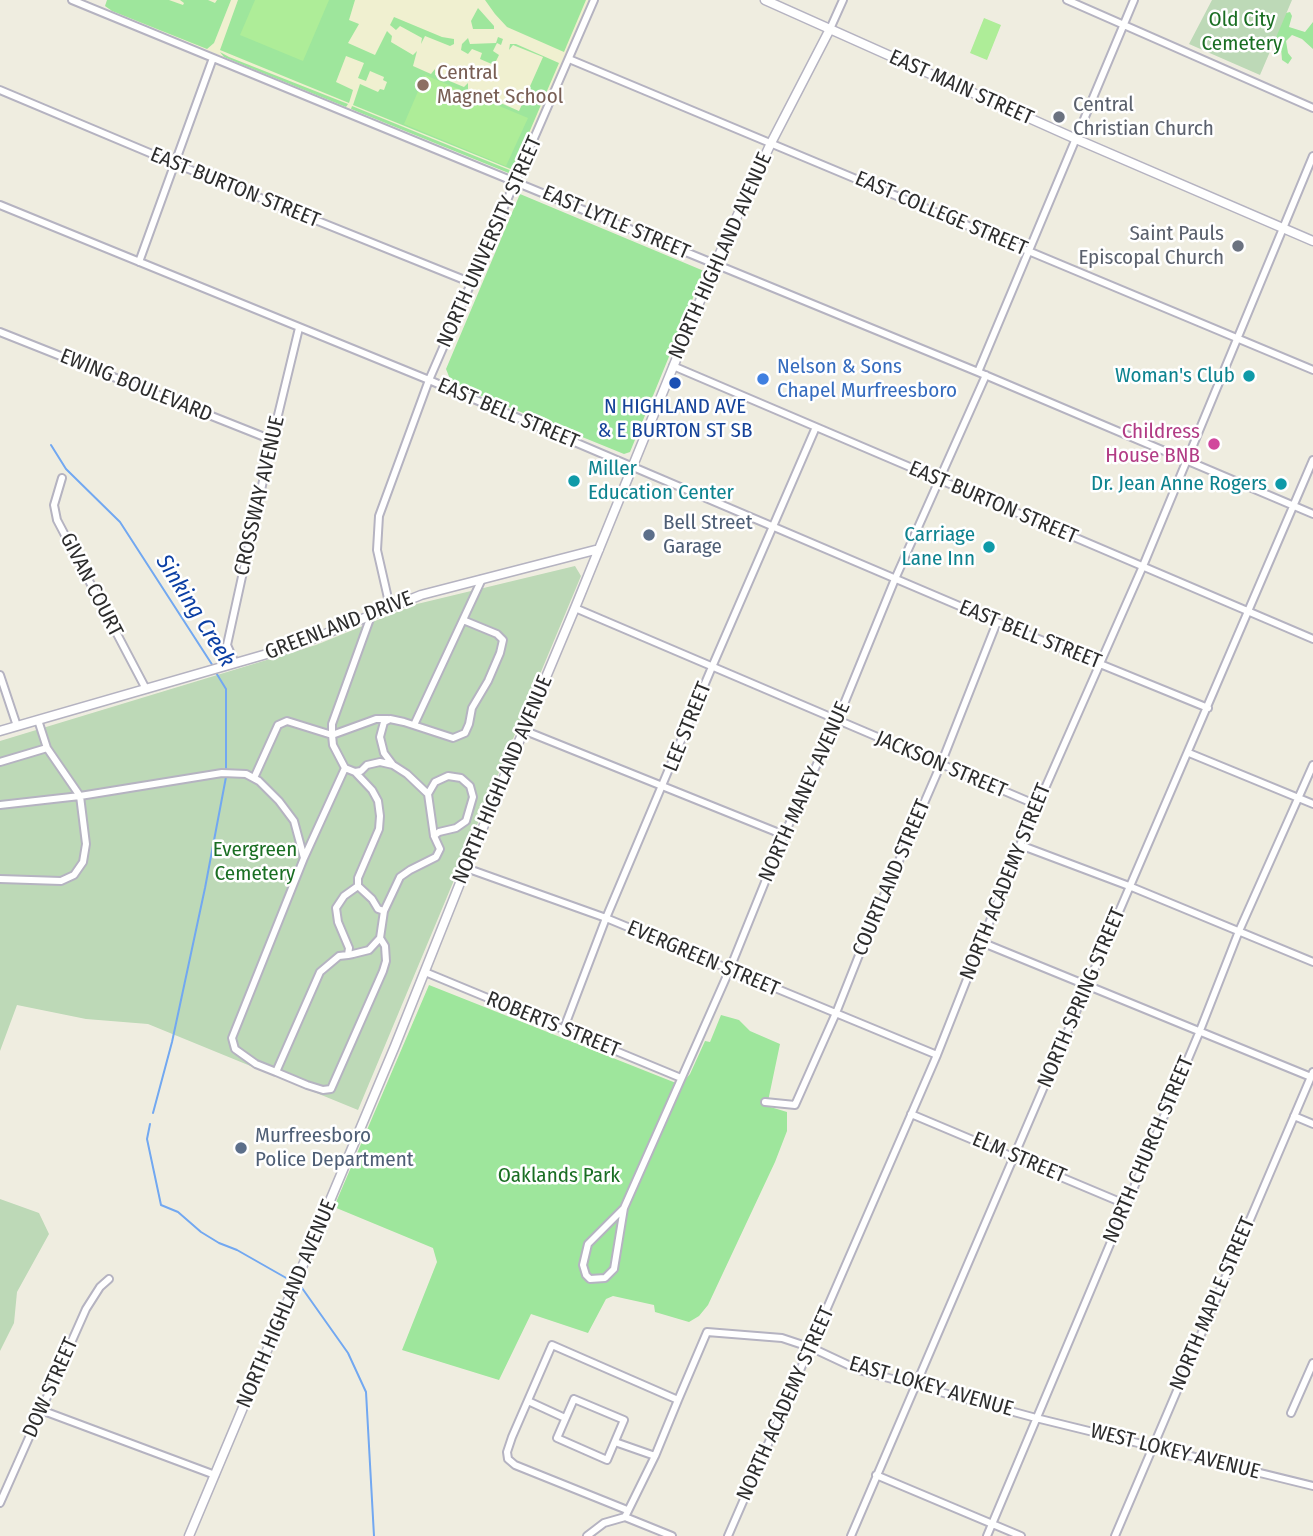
<!DOCTYPE html>
<html>
<head>
<meta charset="utf-8">
<style>
  body { margin:0 }
  canvas { display:block; background:#efede0 }
</style>
</head>
<body>
<canvas width="1313" height="1536"></canvas>
<script>
const ctx = document.querySelector('canvas').getContext('2d');
ctx.lineJoin = 'round';
function fill(path, color) { ctx.fillStyle = color; ctx.fill(path, 'evenodd'); }
const poly = rows => new Path2D(rows.map(r => 'M' + r).join(''));
function strokePath(path, color, width, dash) { ctx.strokeStyle = color; ctx.lineWidth = width; ctx.lineCap = dash ? 'butt' : 'round'; ctx.setLineDash(dash || []); ctx.stroke(path); }
function drawText(font, color, halo, rows, align = 'center') {
  ctx.font = font + ' "Fira Sans Condensed",sans-serif'; ctx.lineWidth = 5; ctx.setLineDash([]); ctx.textBaseline = 'middle'; ctx.strokeStyle = halo; ctx.fillStyle = color; for (const [text, x, y, turn = 0] of rows) {
    ctx.save(); ctx.translate(x, y); ctx.rotate((+turn || 0) * Math.PI / 180); ctx.textAlign = isNaN(turn) ? turn : align; if (halo) ctx.strokeText(text, 0, 0); ctx.fillText(text, 0, 0); ctx.restore();
  }
}
const education = poly([
  [107,0,590,0,518,168,515,173,511,174,112,11,105,6]
]);
const green = poly([
  [107,0,169,0,183,5,184,3,180,0,208,0,215,3,217,0,231,0,214,43,207,49,112,11,105,6],
  [238,0,355,0,349,20,359,24,348,43,375,55,387,31,392,36,391,42,413,55,417,51,413,66,431,74,435,69,435,75,464,87,468,83,468,89,491,99,494,94,497,95,496,101,519,111,543,57,513,45,509,50,510,44,516,44,559,63,513,170,353,105,360,84,378,92,380,89,384,90,387,82,383,80,384,77,370,71,366,81,358,78,364,63,346,56,336,82,353,90,349,103,220,50],
  [485,0,586,0,564,52,507,27,495,14],
  [478,8,494,26,494,29,473,29,471,21],
  [1290,12,1292,16,1289,27,1305,32,1313,22,1313,49,1302,39,1292,35,1286,41,1288,53,1292,58,1288,64,1282,60,1281,48,1273,38,1282,14],
  [394,17,442,37,454,39,454,44,450,46,425,36,421,44,422,38,400,26,396,30,390,25],
  [498,37,503,39,501,45,497,43,493,51,499,55,494,65,480,59,482,53,472,49,468,54,461,50,462,44,468,38,470,44,496,43],
  [220,52,229,57,348,104,346,107,243,65,224,57],
  [352,106,433,139,512,171,511,174,351,109],
  [520,194,704,271,630,452,624,454,452,384,446,369],
  [429,985,681,1085,690,1074,705,1041,710,1042,721,1015,739,1020,750,1031,780,1044,767,1106,787,1112,787,1131,775,1162,708,1305,699,1316,689,1322,655,1312,654,1305,613,1296,606,1299,588,1333,531,1314,499,1380,402,1350,437,1262,433,1248,334,1207]
]);
const cemetery = poly([
  [1212,0,1292,0,1260,75,1189,44],
  [575,566,581,576,358,1110,148,1024,86,1019,17,1005,0,1051,0,741,316,645,417,604],
  [0,1199,39,1213,49,1234,17,1292,14,1323,0,1351]
]);
const pitch = poly([
  [255,0,329,0,303,61,240,35],
  [984,18,1001,25,987,60,970,53],
  [425,75,528,118,506,166,404,124]
]);
const stream = poly([
  [51,445,66,469,120,522,213,666],
  [215,671,226,689,226,771],
  [153,1113,172,1042,205,888,226,777],
  [150,1124,147,1139,161,1205,178,1212,201,1232,219,1243,237,1250,288,1279],
  [302,1288,348,1353,366,1392,374,1536]
]);
const minor = poly([
  [72,0,978,372,1313,514],
  [1067,0,1313,108],
  [830,29,843,0],
  [569,59,1313,370],
  [0,90,176,164,472,283],
  [0,205,429,380,997,622,1208,708],
  [139,262,213,58],
  [0,332,272,440],
  [673,366,1313,639],
  [978,372,1134,0],
  [62,478,54,505,57,520,146,689],
  [390,607,377,550,379,516,429,380,594,0],
  [575,608,1037,805],
  [371,616,332,724,332,735,376,719,388,719],
  [235,663,227,645,272,440,299,328],
  [0,675,17,726],
  [414,725,482,579],
  [523,730,784,835],
  [1189,753,1313,804],
  [0,762,47,748],
  [393,765,384,753,380,737,384,722,390,719,404,722,453,738,465,733,469,724,472,708,488,681,500,653,503,640,497,634,463,620],
  [355,772,361,771,367,765,380,762,393,765,407,774,428,794],
  [254,778,278,725,287,721,332,735,333,745,345,768],
  [0,805,80,796,222,773,246,774,259,781,279,801,294,821,304,858,232,1038,235,1049,256,1064,276,1072,320,972,339,956,348,955,353,954,369,950,380,938,384,911,378,909,372,899,358,886,344,896,336,908,338,922,349,948,348,955],
  [1020,845,1129,886,1313,962],
  [304,858,345,768,355,772,372,790,378,801,380,816,379,829,358,878,358,886],
  [466,868,606,918,937,1055],
  [0,879,61,881,74,875,83,862,86,844,80,796,47,748,38,720],
  [384,911,400,877,410,870,436,857,440,849,434,836,428,794,435,782,448,776,461,778,470,786,473,797,466,821,456,828,439,832,434,836],
  [981,942,1311,1077],
  [425,972,681,1078],
  [564,1028,606,918,712,667,816,427],
  [276,1072,307,1085,323,1090,331,1089,383,971,386,961,385,946,380,938],
  [765,1102,795,1105,836,1013,869,930,941,764,997,622],
  [911,1114,1125,1204],
  [1294,1116,1313,1124],
  [624,1208,729,971,784,835,837,721,895,579,986,375],
  [624,1208,614,1269,605,1278,590,1279,586,1275,583,1265,588,1244,624,1208],
  [574,1399,624,1420,607,1460,557,1438,574,1399],
  [528,1401,565,1418],
  [41,1410,215,1475],
  [1291,1413,1313,1363],
  [615,1442,655,1456],
  [876,1475,1021,1536],
  [0,1503,86,1309,100,1287,109,1279],
  [627,1510,515,1465,508,1459,507,1452,512,1437,552,1345,678,1400,707,1332,782,1338,812,1348,859,1370,1036,1418,1313,1486],
  [625,1517,672,1536],
  [587,1536,604,1523,625,1517,655,1456,678,1400],
  [728,1536,937,1055,1020,845,1143,566,1313,156],
  [851,1536,1313,460],
  [987,1536,1199,1033,1239,931,1313,765],
  [1115,1536,1313,1072]
]);
const tertiary = poly([
  [765,0,1076,139,1313,241],
  [0,731,298,645,421,595,599,549],
  [189,1536,395,1046,466,868,575,608,715,264,771,143,830,29]
]);
const markers = [
  [423,85,7,"#8d6e63"],
  [1059,117,7,"#6b7280"],
  [1238,246,7,"#6b7280"],
  [1249,376,7,"#0f9aa8"],
  [763,379,7,"#3f7fe0"],
  [675,383,7,"#1a4fb4"],
  [1214,444,7,"#d1479c"],
  [574,481,7,"#0f9aa8"],
  [1281,484,7,"#0f9aa8"],
  [649,535,7,"#5c6f8a"],
  [989,547,7,"#0f9aa8"],
  [241,1148,7,"#5c6f8a"]
];
const parkNames = [
  ["Old City",1242,20],
  ["Cemetery",1242,44],
  ["Evergreen",255,850],
  ["Cemetery",255,874],
  ["Oaklands Park",559,1176]
];
const educationNames = [
  ["Central",437,73],
  ["Magnet School",437,97]
];
const streetNames = [
  ["EAST MAIN STREET",961,88,24],
  ["EAST BURTON STREET",235,188,22],
  ["EAST COLLEGE STREET",941,214,23],
  ["EAST LYTLE STREET",616,223,23],
  ["NORTH UNIVERSITY STREET",490,242,-66],
  ["NORTH HIGHLAND AVENUE",721,256,-66],
  ["EWING BOULEVARD",136,386,22],
  ["EAST BELL STREET",508,414,23],
  ["CROSSWAY AVENUE",260,496,-77],
  ["EAST BURTON STREET",993,503,23],
  ["GIVAN COURT",91,585,63],
  ["GREENLAND DRIVE",339,626,-21],
  ["EAST BELL STREET",1030,635,22],
  ["LEE STREET",688,727,-68],
  ["JACKSON STREET",941,765,23],
  ["NORTH HIGHLAND AVENUE",503,780,-67],
  ["NORTH MANEY AVENUE",805,792,-66],
  ["COURTLAND STREET",892,878,-67],
  ["NORTH ACADEMY STREET",1006,882,-68],
  ["EVERGREEN STREET",703,959,23],
  ["NORTH SPRING STREET",1082,998,-67],
  ["ROBERTS STREET",553,1025,22],
  ["NORTH CHURCH STREET",1149,1150,-67],
  ["ELM STREET",1019,1158,23],
  ["NORTH HIGHLAND AVENUE",287,1304,-67],
  ["NORTH MAPLE STREET",1213,1304,-67],
  ["EAST LOKEY AVENUE",931,1387,16],
  ["DOW STREET",51,1388,-66],
  ["NORTH ACADEMY STREET",786,1404,-66],
  ["WEST LOKEY AVENUE",1175,1452,14]
];
const worshipNames = [
  ["Central",1073,105],
  ["Christian Church",1073,129],
  ["Saint Pauls",1224,234,"right"],
  ["Episcopal Church",1224,258,"right"]
];
const shopNames = [
  ["Nelson & Sons",777,367],
  ["Chapel Murfreesboro",777,391]
];
const cultureNames = [
  ["Woman's Club",1235,376],
  ["Miller",588,469,"left"],
  ["Education Center",588,493,"left"],
  ["Dr. Jean Anne Rogers",1267,484],
  ["Carriage",975,535],
  ["Lane Inn",975,559]
];
const transitNames = [
  ["N HIGHLAND AVE",675,407],
  ["& E BURTON ST SB",675,431]
];
const hotelNames = [
  ["Childress",1200,432],
  ["House BNB",1200,456]
];
const serviceNames = [
  ["Bell Street",663,523],
  ["Garage",663,547],
  ["Murfreesboro",255,1136],
  ["Police Department",255,1160]
];
const waterNames = [
  ["Sinking Creek",195,611,58]
];
fill(education, '#f0f0d0');
fill(green, '#9ee69c');
fill(cemetery, '#bdd9b7');
fill(pitch, '#aeed98');
strokePath(stream, '#72a8f1', 2);
strokePath(minor, '#b5b3c1', 10);
strokePath(tertiary, '#b5b3c1', 11);
strokePath(minor, '#fff', 6);
strokePath(tertiary, '#fff', 8);
for (const [x, y, r, color] of markers) { const dot = new Path2D(); dot.arc(x, y, r, 0, 2 * Math.PI); ctx.fillStyle = color; ctx.fill(dot); strokePath(dot, '#fff', 2.5); }
drawText('21px', '#1a6e23', '#fff', parkNames);
drawText('21px', '#785e54', '#fff', educationNames, 'left');
drawText('21px', '#2d2d2d', '#fff', streetNames);
drawText('21px', '#5b616d', '#fff', worshipNames, 'left');
drawText('21px', '#366cbe', '#fff', shopNames, 'left');
drawText('21px', '#0d838f', '#fff', cultureNames, 'right');
drawText('21px', '#164399', '#fff', transitNames);
drawText('21px', '#b23c85', '#fff', hotelNames, 'right');
drawText('21px', '#4e5e75', '#fff', serviceNames, 'left');
drawText('italic 23px', '#0b3fa4', '#fff', waterNames);
</script>
</body>
</html>
